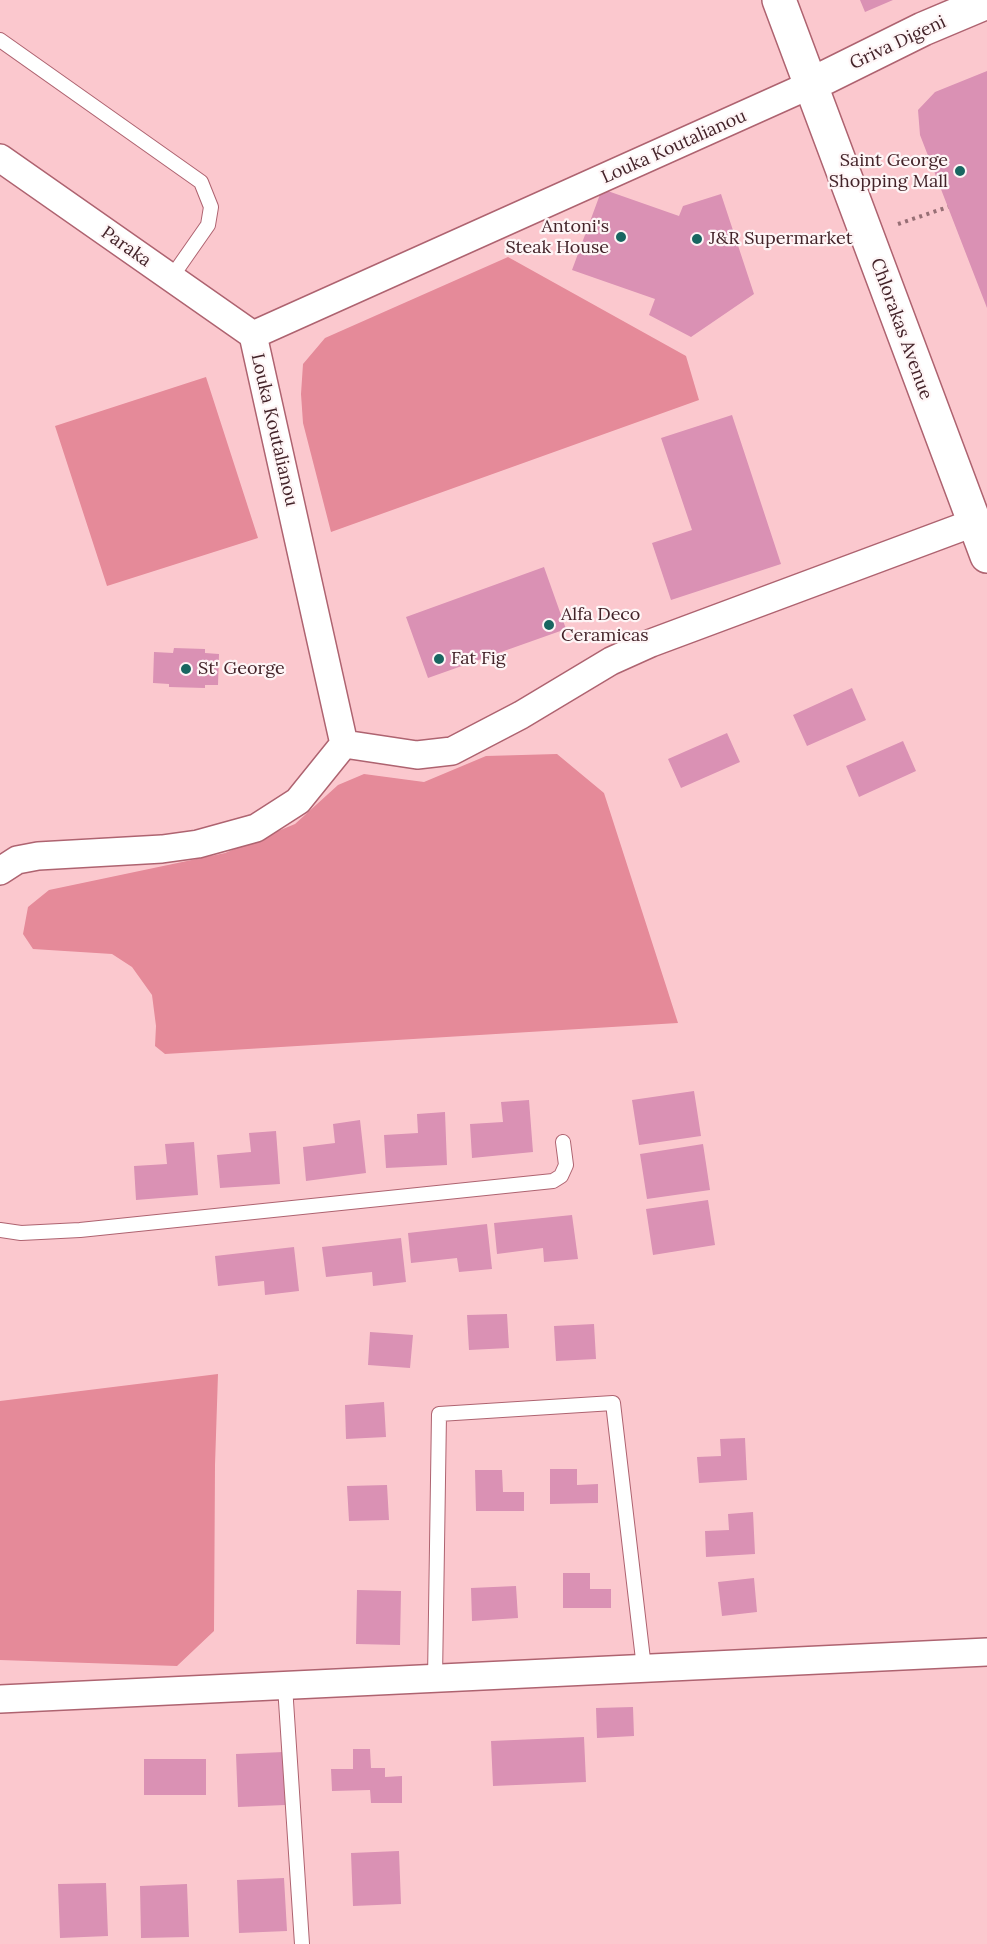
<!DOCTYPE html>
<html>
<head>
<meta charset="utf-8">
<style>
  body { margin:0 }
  canvas { display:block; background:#fbc8ce }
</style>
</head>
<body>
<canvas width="987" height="1944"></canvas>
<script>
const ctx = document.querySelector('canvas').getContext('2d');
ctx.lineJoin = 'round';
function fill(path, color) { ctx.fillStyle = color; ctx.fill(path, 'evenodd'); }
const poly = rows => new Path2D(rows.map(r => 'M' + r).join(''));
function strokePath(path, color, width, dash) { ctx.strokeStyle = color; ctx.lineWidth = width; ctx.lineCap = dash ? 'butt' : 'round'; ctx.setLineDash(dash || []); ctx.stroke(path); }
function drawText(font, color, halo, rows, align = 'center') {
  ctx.font = font + ' Lora,serif'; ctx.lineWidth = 4.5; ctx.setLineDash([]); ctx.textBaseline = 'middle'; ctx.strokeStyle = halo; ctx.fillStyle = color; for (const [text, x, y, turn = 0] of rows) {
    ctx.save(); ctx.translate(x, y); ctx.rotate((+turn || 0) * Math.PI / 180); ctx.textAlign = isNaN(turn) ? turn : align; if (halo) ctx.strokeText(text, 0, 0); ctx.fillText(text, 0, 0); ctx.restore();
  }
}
const green = poly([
  [508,257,686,356,699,400,331,532,303,423,301,394,303,364,325,338],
  [206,377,258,538,107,586,55,426],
  [557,754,604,793,678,1023,165,1054,155,1046,156,1026,152,995,132,967,112,954,33,949,23,934,28,907,49,890,225,853,295,824,338,785,364,774,424,782,486,756],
  [218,1374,215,1465,214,1631,177,1666,0,1660,0,1401]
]);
const building = poly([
  [860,0,893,0,865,12],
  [987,71,987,308,920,135,918,110,935,92],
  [602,189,679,216,683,206,721,194,754,294,691,337,649,315,655,299,572,270],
  [732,415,781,564,671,600,652,543,692,530,661,438],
  [544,567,566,629,428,678,406,617],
  [174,648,205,649,205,653,219,654,218,685,205,685,205,688,169,687,169,684,153,683,154,652,173,653],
  [852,688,866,720,807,746,793,715],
  [727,733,740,762,681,788,668,759],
  [903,741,916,771,859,797,846,766],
  [694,1091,701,1136,639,1145,632,1100],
  [529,1100,533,1152,472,1158,470,1124,503,1122,501,1102],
  [445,1112,447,1165,386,1168,384,1135,418,1133,417,1114],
  [360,1120,366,1173,306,1181,303,1147,335,1143,333,1124],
  [276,1131,280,1184,220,1188,217,1155,251,1152,249,1133],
  [194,1142,198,1195,136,1200,134,1166,167,1164,165,1144],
  [703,1144,710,1190,647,1199,640,1154],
  [708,1200,715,1245,653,1255,646,1209],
  [572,1215,578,1259,544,1262,543,1248,497,1254,494,1223],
  [487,1224,492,1269,459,1272,457,1258,411,1263,408,1233],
  [401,1238,406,1282,373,1286,372,1272,326,1277,322,1247],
  [294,1247,299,1291,265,1295,264,1281,218,1286,215,1256],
  [507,1314,509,1348,469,1350,467,1315],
  [594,1324,596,1359,556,1361,554,1326],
  [370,1332,413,1335,410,1368,368,1365],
  [384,1402,386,1437,346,1439,345,1405],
  [745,1438,747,1480,699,1483,697,1457,721,1456,720,1439],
  [550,1469,577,1469,577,1485,598,1484,598,1503,550,1504],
  [475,1470,502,1470,503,1492,524,1492,524,1511,476,1511],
  [387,1485,389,1520,349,1521,347,1486],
  [753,1512,755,1554,706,1557,705,1531,729,1530,728,1514],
  [563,1573,590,1573,590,1589,611,1589,611,1608,563,1608],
  [754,1578,757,1612,722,1616,718,1582],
  [516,1586,518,1618,472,1621,471,1588],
  [357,1590,401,1591,400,1645,356,1644],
  [633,1707,634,1736,597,1738,596,1708],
  [584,1737,586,1782,493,1786,491,1741],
  [353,1749,370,1749,371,1768,385,1768,385,1777,402,1776,402,1803,371,1803,370,1790,332,1791,331,1769,353,1769],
  [284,1752,285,1805,238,1807,236,1754],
  [144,1759,206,1759,206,1795,144,1795],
  [399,1851,401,1904,353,1906,351,1853],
  [284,1878,287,1931,239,1933,237,1880],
  [106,1883,108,1936,60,1938,58,1884],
  [187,1884,189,1937,141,1938,140,1886]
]);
const path = poly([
  [898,224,948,207]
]);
const lane = poly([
  [0,40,201,182,211,207,208,225,171,278],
  [0,1230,21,1233,80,1230,553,1181,561,1176,566,1165,563,1142],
  [435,1678,439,1414,613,1403,644,1668],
  [285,1686,302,1944]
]);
const street = poly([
  [0,158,253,335],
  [253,335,810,85],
  [253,335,344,744],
  [344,744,417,755,452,751,521,715,611,661,651,643,973,523],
  [0,871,17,860,38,856,162,849,198,844,256,828,298,801,344,744],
  [0,1699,987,1652]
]);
const secondary = poly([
  [779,0,987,556],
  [810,85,923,29,987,2]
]);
const markers = [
  [960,171,6,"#186661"],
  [621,237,6,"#186661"],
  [697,239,6,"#186661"],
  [549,625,6,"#186661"],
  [439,659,6,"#186661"],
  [186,669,6,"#186661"]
];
const streetNames = [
  ["Griva Digeni",898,43,-25],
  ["Louka Koutalianou",674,147,-24],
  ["Paraka",126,247,35],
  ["Chlorakas Avenue",901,329,70],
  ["Louka Koutalianou",274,430,77]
];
const poiNames = [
  ["Saint George",948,161,"right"],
  ["Shopping Mall",948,182,"right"],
  ["Antoni's",609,227,"right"],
  ["Steak House",609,248,"right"],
  ["J&R Supermarket",709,239],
  ["Alfa Deco",561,615],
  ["Ceramicas",561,636],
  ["Fat Fig",451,659],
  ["St' George",198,669]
];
fill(green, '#e58a99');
fill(building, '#da91b4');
strokePath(lane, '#ae6370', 16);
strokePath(street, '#ae6370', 30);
strokePath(secondary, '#ae6370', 36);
strokePath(path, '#976f75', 4, [3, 4.5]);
strokePath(lane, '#fff', 14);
strokePath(street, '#fff', 27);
strokePath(secondary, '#fff', 33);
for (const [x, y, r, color] of markers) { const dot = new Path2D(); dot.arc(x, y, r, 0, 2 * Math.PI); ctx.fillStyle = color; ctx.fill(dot); strokePath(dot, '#fef5f6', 2); }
drawText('18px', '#432329', '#fef5f6', streetNames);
drawText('18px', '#432329', '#fef5f6', poiNames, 'left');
</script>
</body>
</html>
